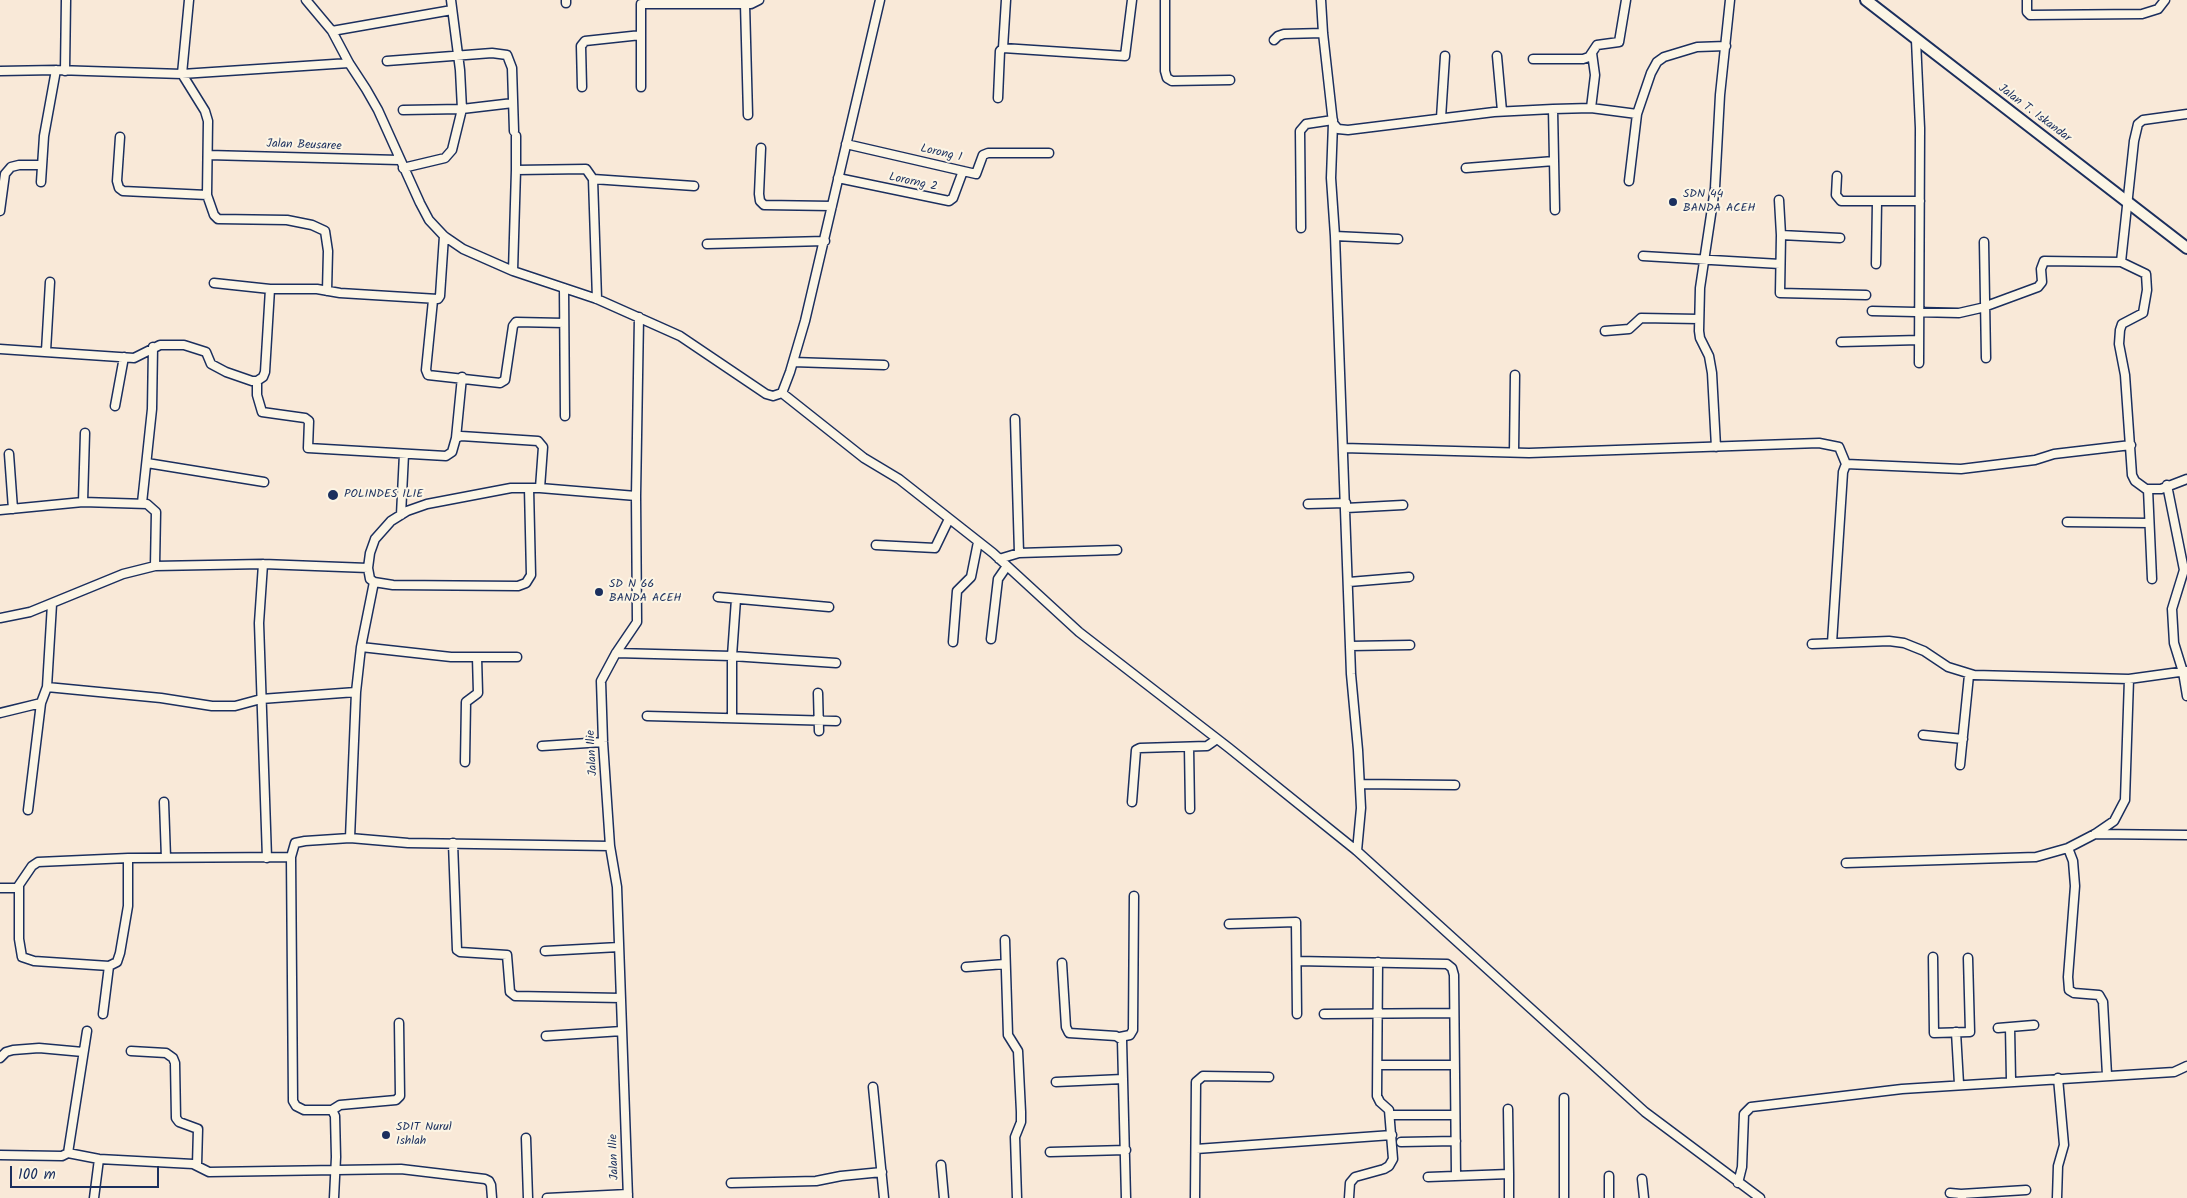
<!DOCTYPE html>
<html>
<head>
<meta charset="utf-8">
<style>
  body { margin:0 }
  #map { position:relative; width:2187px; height:1198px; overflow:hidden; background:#f9e9d8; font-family:Kalam,sans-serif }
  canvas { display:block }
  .scale { position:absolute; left:10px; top:1166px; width:149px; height:22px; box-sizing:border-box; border:2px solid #1b2f5e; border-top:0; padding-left:6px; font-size:15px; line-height:18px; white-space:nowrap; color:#1b2f5e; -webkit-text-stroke:4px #fcf5e5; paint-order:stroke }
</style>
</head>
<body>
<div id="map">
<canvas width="2187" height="1198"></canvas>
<div class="scale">100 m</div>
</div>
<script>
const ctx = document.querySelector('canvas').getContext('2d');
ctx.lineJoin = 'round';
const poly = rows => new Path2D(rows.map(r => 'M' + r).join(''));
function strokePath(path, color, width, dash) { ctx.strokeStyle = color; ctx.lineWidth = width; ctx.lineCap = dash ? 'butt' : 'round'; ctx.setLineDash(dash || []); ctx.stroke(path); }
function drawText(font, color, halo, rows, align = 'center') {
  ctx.font = font + ' Kalam,sans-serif'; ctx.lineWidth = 4; ctx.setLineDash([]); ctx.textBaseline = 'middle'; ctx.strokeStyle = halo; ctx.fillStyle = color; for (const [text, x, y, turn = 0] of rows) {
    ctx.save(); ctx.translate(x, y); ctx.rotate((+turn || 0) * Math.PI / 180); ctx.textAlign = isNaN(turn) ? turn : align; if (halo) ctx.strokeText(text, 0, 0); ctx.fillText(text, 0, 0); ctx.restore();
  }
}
const minor = poly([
  [189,0,182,74,205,111,208,121,207,195,214,215,218,219,287,220,312,225,325,231,328,251,327,291],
  [306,0,332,31,349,63,366,89,378,110,420,203,429,220,444,236,463,249,513,271,597,299,680,336,766,394,773,396,782,393,790,372,805,321,880,0],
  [566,0,566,3],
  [1165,0,1165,71,1167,78,1172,81,1230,80],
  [1321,0,1323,33,1333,123,1338,129,1348,130,1494,112,1553,109,1591,108,1637,114],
  [2027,0,2027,12,2030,15,2142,14,2158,9,2165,0],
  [745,4,748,115],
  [332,31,452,10],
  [1274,40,1278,36,1284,34,1323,33],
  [1916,40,1920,128,1919,363],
  [1003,48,1006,0],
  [1497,56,1502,111],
  [1533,59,1583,59,1589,57,1597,45,1619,42,1626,0],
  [387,61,492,53,507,55,512,68,514,131],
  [0,71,56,70,182,74,349,63],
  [65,71,66,0],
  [582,87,581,46,585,41,641,35],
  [641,87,641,4,751,4,759,0],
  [998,98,1000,51,1003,48,1125,56,1132,0],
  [1591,108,1595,75,1592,53],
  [1553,109,1555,210],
  [403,110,462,109,513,103],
  [1441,118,1445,56],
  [1333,123,1331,178,1335,236,1351,674,1358,750,1361,808,1357,851],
  [516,136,516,170],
  [120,137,117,181,119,188,123,191,207,195],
  [846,144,976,174,983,155,988,153,1049,153],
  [761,148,759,194,760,201,764,205,832,206],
  [208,155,399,160],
  [403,168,445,158,452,150,462,109,460,70,451,0],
  [1466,168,1554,161],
  [1837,176,1836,195,1841,201,1920,201],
  [838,178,949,201,953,198,963,171],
  [593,179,694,186],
  [1629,181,1637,114,1651,73,1657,62,1664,57,1697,47,1726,46],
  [41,182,44,136,56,70],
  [1779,200,1781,235,1780,293,1866,295],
  [0,211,5,174,11,167,19,165,42,165],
  [1301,228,1300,131,1306,124,1333,120],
  [1781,235,1840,238],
  [1335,236,1398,239],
  [1984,242,1986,358],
  [707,244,825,241],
  [1643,256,1780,264],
  [2121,262,2134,141,2138,124,2143,120,2187,114],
  [1876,264,1877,202],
  [513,271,516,170,586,169,593,179,597,299],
  [214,283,270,289],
  [564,288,565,416],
  [433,300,426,370,428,375,500,383,505,380,513,326,516,322,564,323],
  [1872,311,1959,313,1981,308,2038,287,2042,282,2041,269,2044,261,2121,262,2146,274,2147,290,2143,313,2122,324,2120,330,2119,344,2125,375,2132,475,2135,481,2146,489,2161,489,2187,479],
  [1605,331,1629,329,1641,318,1699,319],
  [1841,342,1919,340],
  [0,349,134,358,160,345,184,345,206,352,211,364,226,372,252,381,257,381,263,377,265,372,270,289,317,289,340,293,438,299,440,296,444,236],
  [46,351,50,282],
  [793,362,884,365],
  [257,381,257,395,262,412,305,418,309,421,308,448,446,456,452,452,456,438,461,436,538,441,543,447,540,488],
  [782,393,864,458,899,479,993,553,1079,632,1229,748,1357,851,1645,1112,1760,1198],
  [115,406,124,357],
  [1015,419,1019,553],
  [456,438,462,377],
  [1716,447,1712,373,1709,356,1700,338,1699,331,1700,288,1715,188,1720,95,1730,0],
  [1343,448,1529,453,1819,443,1839,447,1846,464],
  [1514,452,1515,375],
  [9,454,13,509],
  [147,463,264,482],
  [2167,485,2184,570,2172,609,2174,643,2183,672,2187,696],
  [529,488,531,575,526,583,518,586,393,585,374,582,370,579,368,568,370,553,375,539,391,521,407,511,427,504,511,488,540,488,636,496],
  [2148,489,2152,579],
  [83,502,85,433],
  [142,503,152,409,153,347],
  [1308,504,1346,503],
  [1346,508,1403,505],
  [0,510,83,502,147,504,156,512,155,566],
  [401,515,404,454],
  [2067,522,2149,523],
  [876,545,935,548,949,519],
  [999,559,1019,553,1117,550],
  [263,564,259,623,267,858],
  [1349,582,1409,577],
  [718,597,829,607],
  [0,618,30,612,123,574,155,566,263,564,368,568],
  [991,639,998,579,1007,566],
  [953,642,957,591,971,577,978,542],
  [1832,643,1843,472,1846,464,1961,469,2035,460,2054,454,2131,445],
  [1812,644,1889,641,1904,643,1924,651,1948,667,1974,675,2129,679,2187,671],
  [1350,646,1410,645],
  [361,647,451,657,517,657],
  [616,653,732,656,836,663],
  [47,687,161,698,212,706,235,706,261,699,356,692],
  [818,693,819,731],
  [0,713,41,703],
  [647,716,836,721],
  [732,718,732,656,736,599],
  [1923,735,1963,739],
  [542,746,603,742],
  [1189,747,1190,809],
  [465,762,466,702,478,693,477,657],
  [1960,765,1969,675,1974,675],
  [1360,784,1455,785],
  [164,802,166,858],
  [1132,802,1136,750,1140,748,1207,746,1217,739],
  [28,810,41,703,47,687,52,604],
  [2095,834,2187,835],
  [350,838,356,692,361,647,374,582],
  [453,843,457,950,460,952,507,955,510,992,515,996,621,998],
  [2068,848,2073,861,2075,886,2068,977,2069,990,2074,993,2099,995,2103,1002,2107,1075],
  [291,857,293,1101,296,1106,304,1110,332,1110,335,1116,336,1157,334,1198],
  [1846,863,2036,857,2068,848,2095,834,2114,821,2125,800,2129,679],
  [19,886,19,939,22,957,34,961,109,966,103,1014],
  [0,888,17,888,32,866,38,862,128,858,291,857,295,843,305,841,350,838,408,843,610,846],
  [1229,924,1296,922,1297,1014],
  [1005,940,1008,1035,1018,1051,1021,1112,1021,1122,1015,1137,1017,1198],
  [545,951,619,947],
  [1933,957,1934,1033,1970,1032,1968,958],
  [1297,961,1447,964,1452,968,1454,975,1456,1175],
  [1062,963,1066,1027,1069,1033,1116,1036,1122,1040,1126,1198],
  [109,966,117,962,120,953,128,906,128,858],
  [966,967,1005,964],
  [1324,1014,1454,1013],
  [2010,1027,2011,1080],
  [1998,1028,2034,1025],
  [1956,1032,1959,1084],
  [546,1036,622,1031],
  [1120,1037,1130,1035,1133,1030,1134,896],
  [131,1051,166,1053,173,1058,175,1063,176,1118,179,1122,198,1129,197,1165],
  [0,1058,6,1052,13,1050,39,1048,83,1052],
  [1378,1065,1454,1065],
  [1056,1082,1123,1079],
  [873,1087,884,1198],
  [1508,1109,1509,1174],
  [332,1110,340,1105,396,1100,400,1096,399,1023],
  [1390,1115,1455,1115],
  [526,1138,528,1198],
  [1401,1142,1456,1141],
  [1196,1149,1392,1135],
  [1050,1152,1126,1150],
  [68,1153,99,1159,193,1164,209,1172,401,1169,485,1179,489,1181,491,1185,492,1198],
  [0,1155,62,1156,68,1153,87,1031],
  [941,1165,944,1198],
  [1609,1176,1609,1198],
  [1428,1177,1509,1174,1509,1198],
  [1642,1179,1644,1198],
  [731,1183,816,1181,841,1176,882,1172],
  [1738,1183,1742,1167,1744,1114,1751,1107,1902,1089,2174,1072,2187,1066],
  [1950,1193,1961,1194],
  [94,1198,99,1159],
  [547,1198,628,1194],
  [628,1198,617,887,610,846,603,742,601,681,616,653,637,622,636,496,639,317],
  [1195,1198,1196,1082,1203,1076,1269,1077],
  [1349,1198,1350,1183,1355,1177,1384,1169,1389,1166,1393,1159,1389,1110,1380,1102,1377,1096,1378,962],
  [1564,1198,1564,1098],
  [1962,1198,1961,1194,2026,1190],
  [2057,1198,2058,1166,2064,1145,2058,1078]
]);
const tertiary = poly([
  [1866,0,2187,248]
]);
const markers = [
  [1673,202,5,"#1b2f5e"],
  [333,495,6,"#1b2f5e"],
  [599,592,5,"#1b2f5e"],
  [386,1135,5,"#1b2f5e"]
];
const streetNames = [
  ["Jalan T. Iskandar",2034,114,37],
  ["Jalan Beusaree",304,146,2],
  ["Lorong 1",941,154,13],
  ["Lororng 2",913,183,12],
  ["Jalan Ilie",593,753,-93],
  ["Jalan Ilie",615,1157,-92]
];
const poiNames = [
  ["SDN 44",1683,195],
  ["BANDA ACEH",1683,209],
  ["POLINDES ILIE",344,495],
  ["SD N 66",609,585],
  ["BANDA ACEH",609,599],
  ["SDIT Nurul",396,1128],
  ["Ishlah",396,1142]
];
strokePath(minor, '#1b2f5e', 11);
strokePath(tertiary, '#1b2f5e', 14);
strokePath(minor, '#fcf5e5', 8);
strokePath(tertiary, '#fcf5e5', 10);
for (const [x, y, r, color] of markers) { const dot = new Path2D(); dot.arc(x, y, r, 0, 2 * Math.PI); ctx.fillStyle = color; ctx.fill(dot); strokePath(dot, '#fcf5e5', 2); }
drawText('12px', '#1b2f5e', '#fcf5e5', streetNames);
drawText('12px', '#1b2f5e', '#fcf5e5', poiNames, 'left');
</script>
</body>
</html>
